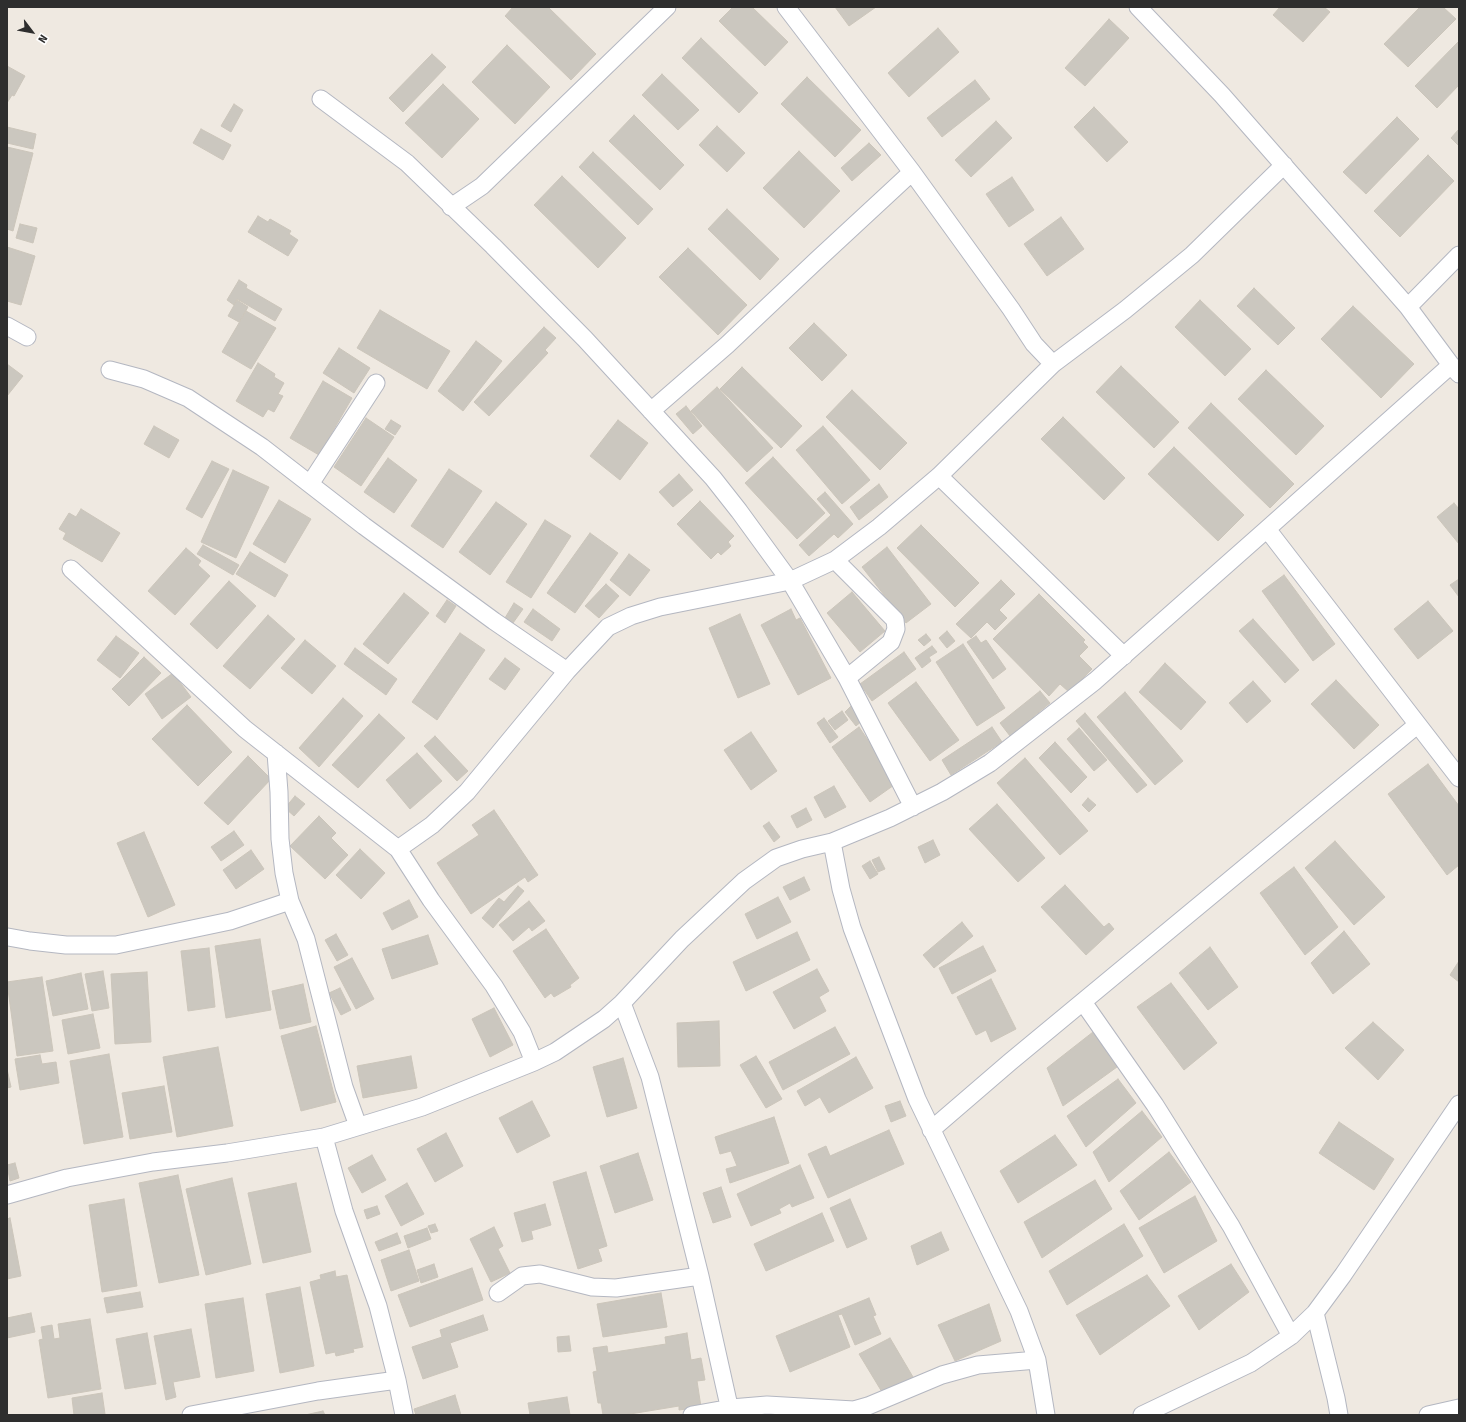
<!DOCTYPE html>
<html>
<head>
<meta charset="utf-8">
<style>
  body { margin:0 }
  #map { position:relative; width:1466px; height:1422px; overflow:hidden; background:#efe9e1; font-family:"Fira Sans",sans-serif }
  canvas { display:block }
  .frame { position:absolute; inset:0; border:8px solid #2e2e2e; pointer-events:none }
  .north { position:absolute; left:12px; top:12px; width:40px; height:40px; -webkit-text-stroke:3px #fff; paint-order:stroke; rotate:122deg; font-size:11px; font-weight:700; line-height:16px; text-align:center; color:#2e2e2e }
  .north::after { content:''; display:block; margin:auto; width:14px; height:18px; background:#2e2e2e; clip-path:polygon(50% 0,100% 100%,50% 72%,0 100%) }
</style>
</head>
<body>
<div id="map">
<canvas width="1466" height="1422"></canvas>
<div class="frame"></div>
<div class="north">N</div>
</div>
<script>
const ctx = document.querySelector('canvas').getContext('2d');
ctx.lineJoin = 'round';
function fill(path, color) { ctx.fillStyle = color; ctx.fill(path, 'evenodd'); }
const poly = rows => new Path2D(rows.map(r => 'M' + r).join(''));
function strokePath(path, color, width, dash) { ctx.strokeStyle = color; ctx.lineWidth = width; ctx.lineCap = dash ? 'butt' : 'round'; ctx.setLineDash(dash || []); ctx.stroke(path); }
const building = poly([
  [513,7,548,7,596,54,571,80,505,16,513,7],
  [733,7,752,7,788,42,765,66,719,21,733,7],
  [835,7,876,7,849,26,835,7],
  [1280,7,1324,7,1330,12,1303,42,1273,15,1280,7],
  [1420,7,1443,7,1456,19,1408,67,1384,44,1420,7],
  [1109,19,1129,38,1085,86,1065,68,1109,19],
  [938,28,959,52,909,97,888,73,938,28],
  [701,38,758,93,739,113,682,58,701,38],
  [1459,41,1459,85,1437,108,1415,86,1459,41],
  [507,45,550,87,515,124,472,82,507,45],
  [432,54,446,67,403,112,389,98,432,54],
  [7,66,25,76,14,96,12,95,7,103,7,66],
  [662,74,699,110,678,130,642,95,662,74],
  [807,77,861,130,835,157,781,104,807,77],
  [975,80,990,99,942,137,927,118,975,80],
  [443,84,479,119,442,158,405,123,443,84],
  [234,104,243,110,231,132,221,126,234,104],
  [1094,107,1128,142,1107,162,1074,127,1094,107],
  [634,115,684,165,660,190,609,141,634,115],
  [1397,117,1419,139,1366,194,1343,172,1397,117],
  [996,121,1012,138,971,177,955,160,996,121],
  [717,126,745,153,727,172,699,145,717,126],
  [7,127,36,134,33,149,7,143,7,127],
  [201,129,231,145,223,160,193,143,201,129],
  [1459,129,1459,146,1451,138,1459,129],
  [869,143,881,155,852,181,841,168,869,143],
  [7,147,33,153,13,231,7,229,7,147],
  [799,151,840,191,804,228,763,188,799,151],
  [593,152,653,209,638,225,579,167,593,152],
  [1428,155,1454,181,1400,237,1374,211,1428,155],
  [562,176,626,238,598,268,534,205,562,176],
  [1012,177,1034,210,1009,227,986,194,1012,177],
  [727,209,779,259,760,280,708,229,727,209],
  [258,216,268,222,270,219,291,231,289,234,298,240,288,256,248,232,258,216],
  [1061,217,1084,249,1047,276,1024,244,1061,217],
  [20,224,37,228,33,243,16,238,20,224],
  [7,247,35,256,21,305,7,301,7,247],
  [688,248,747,305,718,335,659,277,688,248],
  [239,280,247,285,246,288,282,309,275,321,237,299,234,305,227,300,239,280],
  [1254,288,1295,328,1278,345,1237,306,1254,288],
  [237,300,248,307,239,322,228,316,237,300],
  [1200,300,1251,349,1225,376,1175,327,1200,300],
  [1353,306,1414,364,1381,398,1321,339,1353,306],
  [380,310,450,351,427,389,357,348,380,310],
  [246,311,276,328,251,369,222,352,246,311],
  [814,323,847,355,822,381,789,348,814,323],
  [544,327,556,338,545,350,548,353,489,416,474,402,544,327],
  [476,341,502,361,463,411,438,391,476,341],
  [339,348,370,368,354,393,323,373,339,348],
  [258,363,275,374,274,377,284,383,278,394,283,396,274,412,268,409,263,417,236,401,258,363],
  [7,364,23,376,7,396,7,364],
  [1121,366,1179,422,1154,448,1096,392,1121,366],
  [742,367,802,426,781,448,720,389,742,367],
  [1266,370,1324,426,1296,455,1238,399,1266,370],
  [323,381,352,398,319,455,290,438,323,381],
  [717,387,773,448,747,472,691,411,717,387],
  [852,390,907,443,880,470,826,417,852,390],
  [1211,403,1294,484,1270,508,1188,428,1211,403],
  [686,406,702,426,693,434,676,414,686,406],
  [1063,417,1125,478,1104,500,1041,439,1063,417],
  [366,418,394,437,361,486,334,467,366,418],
  [391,420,401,426,395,435,385,429,391,420],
  [618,420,648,443,620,480,590,456,618,420],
  [154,426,179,440,169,458,144,444,154,426],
  [823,426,870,480,842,504,796,450,823,426],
  [1174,447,1244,515,1218,541,1148,474,1174,447],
  [773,457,825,513,797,539,745,483,773,457],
  [388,458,417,480,394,513,364,492,388,458],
  [212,461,229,469,202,518,186,509,212,461],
  [449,469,482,491,443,548,411,526,449,469],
  [233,470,269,487,236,558,201,542,233,470],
  [679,474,693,490,673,507,659,492,679,474],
  [879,484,888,497,859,520,850,507,879,484],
  [825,492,853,524,838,538,834,534,809,556,799,545,831,515,817,499,825,492],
  [279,500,311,519,285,563,253,544,279,500],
  [700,501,734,536,728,542,731,546,721,555,718,552,711,559,677,524,700,501],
  [496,502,527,524,490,575,459,552,496,502],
  [1454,503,1459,509,1459,544,1437,517,1454,503],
  [81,509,120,533,102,562,63,539,66,533,59,529,69,513,76,517,81,509],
  [545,520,571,536,531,598,506,582,545,520],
  [921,525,979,583,955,607,897,548,921,525],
  [590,533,618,553,575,613,547,593,590,533],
  [203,545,239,565,233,575,197,554,203,545],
  [887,547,931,604,906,623,862,567,887,547],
  [186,548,201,561,198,565,210,576,175,615,148,591,186,548],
  [250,552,288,575,275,597,236,574,250,552],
  [629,554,650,570,630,596,610,580,629,554],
  [1284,575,1335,644,1313,661,1262,591,1284,575],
  [1459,579,1459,597,1450,585,1459,579],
  [1001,580,1015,594,999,610,1007,618,995,630,987,622,971,638,956,624,1001,580],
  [229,581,256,606,217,649,190,624,229,581],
  [606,584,619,596,599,618,585,606,606,584],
  [852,592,885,631,860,652,827,613,852,592],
  [404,593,429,613,388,664,363,644,404,593],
  [1039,594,1085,640,1083,642,1088,647,1079,656,1092,669,1069,692,1060,684,1049,696,993,639,1039,594],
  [447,600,456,606,445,623,436,616,447,600],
  [1428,601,1453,631,1418,659,1394,629,1428,601],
  [514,603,523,609,513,623,505,618,514,603],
  [533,609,560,629,552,641,524,622,533,609],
  [791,609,796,620,800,618,831,678,798,695,761,625,791,609],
  [740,614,770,684,738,698,709,628,740,614],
  [268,615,295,639,250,689,223,666,268,615],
  [1253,619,1299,670,1285,683,1239,631,1253,619],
  [947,631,955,641,947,648,939,638,947,631],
  [460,633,485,650,437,720,412,702,460,633],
  [926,634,931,640,924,646,918,640,926,634],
  [116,636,139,653,120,678,97,660,116,636],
  [976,636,981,643,986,640,1006,669,993,679,967,642,976,636],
  [305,640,336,666,312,694,281,668,305,640],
  [963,644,1005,708,977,726,936,662,963,644],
  [932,646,937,652,929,657,931,661,922,668,915,658,932,646],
  [355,648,397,679,386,695,344,664,355,648],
  [904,652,916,669,872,701,860,684,904,652],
  [144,657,161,673,129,706,112,689,144,657],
  [505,658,520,669,505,690,489,679,505,658],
  [1165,663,1206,702,1181,730,1139,692,1165,663],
  [173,673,191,697,162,719,145,694,173,673],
  [1336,680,1379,725,1354,749,1311,704,1336,680],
  [1253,681,1271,701,1247,723,1229,703,1253,681],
  [916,682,959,740,930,761,888,703,916,682],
  [1040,691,1050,703,1010,736,1000,723,1040,691],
  [1125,692,1183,761,1155,785,1097,717,1125,692],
  [343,698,363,716,319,767,299,748,343,698],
  [187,705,232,752,198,786,152,739,187,705],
  [851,706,863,720,856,726,845,712,851,706],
  [842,711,848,720,835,730,828,721,842,711],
  [1085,713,1147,785,1137,793,1076,721,1085,713],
  [379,714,405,738,358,788,332,765,379,714],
  [824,718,838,737,830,743,817,723,824,718],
  [859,727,897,783,870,802,832,747,859,727],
  [992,727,1002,742,951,775,942,760,992,727],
  [1079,728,1107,760,1094,771,1067,739,1079,728],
  [751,732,777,771,751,790,724,750,751,732],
  [435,736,468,771,457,781,424,746,435,736],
  [1055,742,1087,777,1071,793,1039,758,1055,742],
  [417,753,442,781,410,809,386,780,417,753],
  [248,756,271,779,228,825,204,803,248,756],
  [1025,758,1088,831,1060,855,997,783,1025,758],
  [1428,764,1459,806,1459,865,1447,875,1388,794,1428,764],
  [834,786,846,807,825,818,814,797,834,786],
  [295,796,305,804,294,816,285,808,295,796],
  [1088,798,1096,805,1089,812,1082,805,1088,798],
  [997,804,1045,858,1018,882,969,829,997,804],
  [806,808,812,820,797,828,791,816,806,808],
  [494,810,538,875,528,882,525,877,471,914,437,863,479,835,472,825,494,810],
  [319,816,336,833,331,838,348,855,325,879,290,846,319,816],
  [769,822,780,837,774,842,763,826,769,822],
  [234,831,244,845,221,861,211,847,234,831],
  [144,832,175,905,148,917,117,843,144,832],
  [933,840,940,855,925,863,918,847,933,840],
  [1335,841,1385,897,1354,925,1305,868,1335,841],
  [360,849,385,873,361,899,336,875,360,849],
  [251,850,264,869,236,889,223,870,251,850],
  [879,857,885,869,878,872,872,860,879,857],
  [870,861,878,874,870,879,862,866,870,861],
  [1294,867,1338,927,1305,955,1260,893,1294,867],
  [804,877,810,890,790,900,783,887,804,877],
  [1065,885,1104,927,1109,923,1114,929,1086,955,1041,907,1065,885],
  [518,886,524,891,493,928,482,918,499,898,504,902,518,886],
  [778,897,791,922,757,939,745,914,778,897],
  [409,900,418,917,392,930,383,913,409,900],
  [529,901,545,921,532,931,529,927,513,941,499,925,529,901],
  [962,922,973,936,934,968,923,955,962,922],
  [546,929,579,978,570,985,571,987,554,997,551,993,545,998,513,951,546,929],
  [1344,931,1370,964,1333,994,1311,963,1344,931],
  [797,932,810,960,746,991,733,962,797,932],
  [336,934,348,955,337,961,325,940,336,934],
  [428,935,438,964,392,979,382,949,428,935],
  [260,939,271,1010,226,1018,215,946,260,939],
  [983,946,996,971,952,994,939,968,983,946],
  [1210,947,1238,987,1208,1010,1179,973,1210,947],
  [209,948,215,1007,188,1011,181,951,209,948],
  [352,958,374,999,356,1009,334,967,352,958],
  [1459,961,1459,982,1450,975,1459,961],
  [817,969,829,991,819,997,826,1011,794,1029,773,992,817,969],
  [103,971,109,1008,92,1011,85,974,103,971],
  [147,972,151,1042,115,1044,111,974,147,972],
  [81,973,88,1009,53,1016,46,981,81,973],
  [42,977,53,1051,17,1056,7,982,42,977],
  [991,979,1016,1029,991,1042,986,1030,976,1035,957,997,991,979],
  [1171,983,1217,1043,1184,1070,1137,1007,1171,983],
  [303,984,311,1022,280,1029,272,991,303,984],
  [340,988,351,1010,341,1015,329,993,340,988],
  [494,1008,513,1045,490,1057,472,1019,494,1008],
  [93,1014,100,1048,68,1054,62,1020,93,1014],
  [719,1021,720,1066,678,1067,677,1023,719,1021],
  [1373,1022,1404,1050,1378,1080,1345,1048,1373,1022],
  [316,1026,336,1102,301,1111,281,1036,316,1026],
  [835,1027,850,1054,783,1090,769,1062,835,1027],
  [1093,1032,1117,1067,1063,1106,1047,1068,1093,1032],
  [218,1047,233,1126,177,1137,163,1057,218,1047],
  [109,1054,123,1137,84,1144,70,1061,109,1054],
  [40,1055,42,1064,56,1062,59,1083,20,1090,15,1059,40,1055],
  [411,1056,417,1088,363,1098,357,1066,411,1056],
  [756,1056,782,1099,766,1108,740,1065,756,1056],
  [856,1057,873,1088,829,1113,820,1097,805,1106,797,1091,856,1057],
  [623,1058,637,1108,607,1117,593,1067,623,1058],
  [7,1069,11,1087,7,1088,7,1069],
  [1118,1079,1136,1103,1086,1147,1067,1116,1118,1079],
  [164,1086,172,1132,130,1139,122,1093,164,1086],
  [532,1101,550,1136,517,1153,499,1118,532,1101],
  [900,1101,906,1116,891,1122,885,1106,900,1101],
  [1142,1111,1162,1137,1109,1182,1093,1152,1142,1111],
  [774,1117,789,1163,730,1183,726,1169,737,1166,731,1151,720,1154,715,1137,774,1117],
  [1339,1122,1394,1159,1374,1190,1319,1153,1339,1122],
  [889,1130,904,1164,828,1198,808,1154,826,1146,830,1156,889,1130],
  [446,1133,463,1166,435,1182,417,1149,446,1133],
  [1055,1135,1077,1165,1018,1203,1000,1171,1055,1135],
  [1169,1152,1191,1182,1139,1220,1120,1191,1169,1152],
  [638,1153,653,1200,615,1213,600,1166,638,1153],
  [372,1155,386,1180,362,1193,348,1168,372,1155],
  [15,1163,19,1178,10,1181,7,1165,15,1163],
  [800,1165,814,1198,792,1207,790,1203,779,1209,781,1213,751,1226,737,1194,800,1165],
  [586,1172,607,1246,598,1249,602,1261,578,1269,553,1182,586,1172],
  [178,1175,199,1275,159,1283,139,1183,178,1175],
  [232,1178,251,1264,206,1275,186,1189,232,1178],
  [1095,1180,1112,1209,1042,1258,1024,1222,1095,1180],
  [296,1183,311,1252,263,1263,248,1193,296,1183],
  [407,1183,424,1214,401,1226,385,1196,407,1183],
  [721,1187,731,1217,713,1223,703,1193,721,1187],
  [1195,1196,1217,1241,1164,1273,1139,1228,1195,1196],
  [124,1199,137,1286,102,1292,89,1205,124,1199],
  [850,1199,867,1239,847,1248,830,1208,850,1199],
  [545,1204,551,1225,531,1231,533,1239,522,1242,514,1213,545,1204],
  [377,1206,380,1214,367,1219,364,1210,377,1206],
  [822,1213,834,1241,766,1271,754,1244,822,1213],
  [10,1218,21,1276,7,1279,7,1219,10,1218],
  [435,1224,438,1231,431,1233,428,1226,435,1224],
  [1124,1224,1143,1256,1067,1305,1049,1271,1124,1224],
  [494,1227,503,1246,498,1249,510,1273,491,1282,470,1239,494,1227],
  [427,1228,431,1239,408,1248,404,1236,427,1228],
  [941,1232,949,1250,917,1265,911,1246,941,1232],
  [397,1233,401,1243,379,1251,375,1242,397,1233],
  [409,1250,419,1281,391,1291,381,1260,409,1250],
  [434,1264,438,1277,421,1283,417,1270,434,1264],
  [1231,1264,1249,1292,1199,1330,1178,1296,1231,1264],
  [472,1268,483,1300,410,1327,398,1295,472,1268],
  [335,1271,336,1277,347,1275,363,1347,353,1349,354,1352,336,1356,335,1352,326,1354,310,1282,321,1279,320,1275,335,1271],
  [1147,1275,1170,1306,1100,1355,1076,1315,1147,1275],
  [300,1287,314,1366,280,1373,266,1294,300,1287],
  [140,1292,143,1307,107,1313,104,1298,140,1292],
  [661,1293,667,1327,603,1337,597,1304,661,1293],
  [243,1298,254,1371,216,1378,205,1304,243,1298],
  [869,1298,876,1315,873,1316,881,1334,855,1345,842,1314,838,1315,850,1347,790,1372,776,1336,869,1298],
  [989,1304,1001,1341,955,1361,938,1325,989,1304],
  [31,1313,35,1332,7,1338,7,1318,31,1313],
  [483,1315,488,1330,450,1343,458,1367,423,1379,412,1347,442,1337,440,1330,483,1315],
  [90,1319,101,1389,48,1398,39,1340,43,1339,41,1327,52,1325,54,1339,60,1338,58,1324,90,1319],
  [191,1329,200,1377,173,1382,176,1397,166,1400,154,1336,191,1329],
  [147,1333,156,1384,125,1389,116,1339,147,1333],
  [687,1333,691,1360,701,1358,705,1380,697,1381,701,1407,679,1410,679,1406,624,1415,603,1415,601,1403,598,1403,593,1372,597,1371,593,1348,607,1346,608,1353,666,1344,665,1337,687,1333],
  [569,1336,571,1351,558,1352,557,1337,569,1336],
  [890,1338,913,1377,882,1392,859,1354,890,1338],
  [102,1393,105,1414,74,1415,72,1398,102,1393],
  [455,1395,461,1415,416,1415,414,1409,455,1395],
  [567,1397,570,1415,530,1415,528,1403,567,1397],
  [323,1411,325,1415,305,1415,323,1411]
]);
const minor = poly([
  [786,7,912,172,1011,309,1034,344,1053,364],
  [1138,7,1222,95,1408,307,1451,365,1459,374],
  [321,99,407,163,493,246,585,339,713,478,739,511,790,581,847,678,913,807],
  [451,207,482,186,667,7],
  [1408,307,1459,255],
  [7,326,27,337],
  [110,370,144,379,188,398,262,447,364,526,494,621,567,671],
  [651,411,727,345,817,260,912,172],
  [939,476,1124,656],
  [310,484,376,383],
  [1267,529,1459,778],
  [835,560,895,620,896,629,891,642,847,678],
  [71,569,245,729,398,849,431,900,494,986,522,1032,534,1062],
  [276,753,279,792,280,839,284,873,290,901,306,939,344,1087,358,1126],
  [832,842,841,889,852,928,917,1099,1019,1311,1037,1360,1046,1415],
  [398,849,432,825,467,792,567,671,608,627,631,616,660,607,790,581,835,560,879,527,939,476,1053,364,1125,310,1192,255,1284,165],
  [8,937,30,941,66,945,116,945,230,921,290,901],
  [1083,1002,1155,1105,1231,1226,1291,1336],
  [622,1003,650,1077,700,1276,731,1415],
  [931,1130,1010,1062,1417,725],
  [324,1137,344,1211,378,1306,397,1380,404,1415],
  [7,1195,67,1178,153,1162,227,1153,324,1137,422,1107,534,1062,555,1052,604,1019,622,1003,682,939,744,881,776,858,802,849,832,842,890,818,942,792,990,763,1095,681,1267,529,1451,365],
  [498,1293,522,1276,540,1274,592,1287,616,1288,700,1276],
  [1315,1313,1336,1398,1339,1415],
  [191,1415,318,1391,397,1380],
  [692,1415,731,1408,767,1405,854,1410,868,1406,942,1375,978,1365,1037,1360],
  [1142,1415,1251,1363,1291,1336,1315,1313,1343,1275,1459,1104],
  [1428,1415,1459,1408]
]);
fill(building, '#cbc7bf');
strokePath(building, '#cbc5ba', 1);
strokePath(minor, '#b4b7c1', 19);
strokePath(minor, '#fff', 17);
</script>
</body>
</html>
